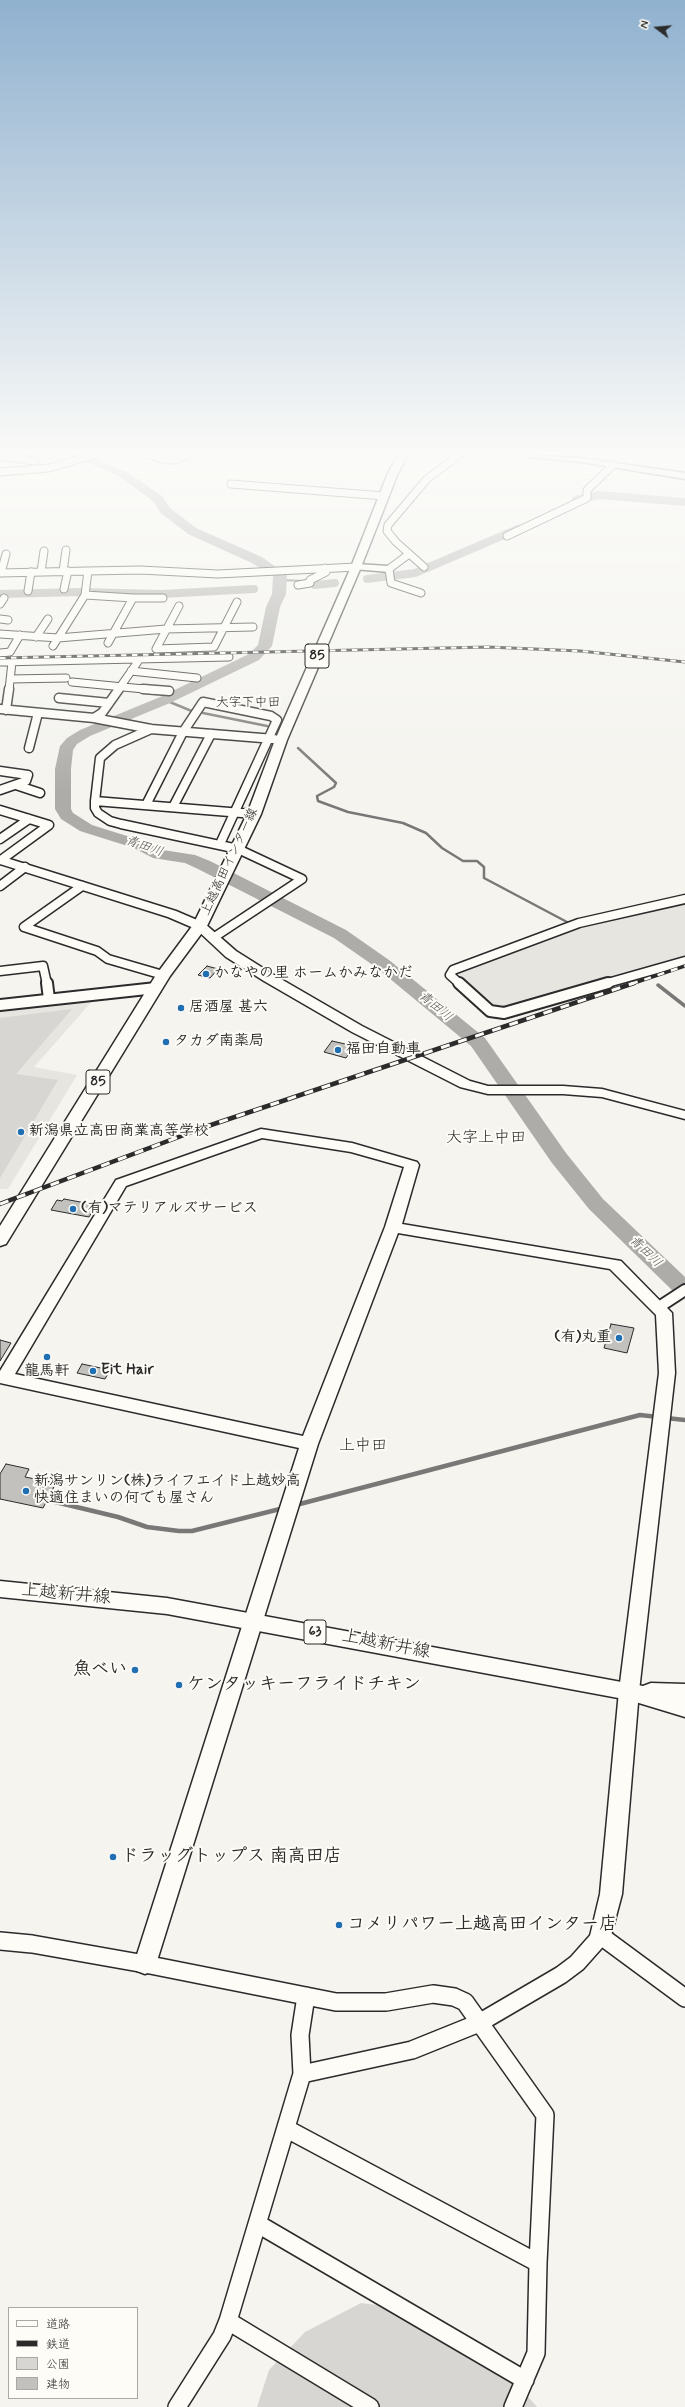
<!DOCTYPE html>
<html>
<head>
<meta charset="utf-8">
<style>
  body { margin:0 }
  #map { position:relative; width:685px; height:2407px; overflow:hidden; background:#f5f4ef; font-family:Mynerve,"Klee One",sans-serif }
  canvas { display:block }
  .legend { position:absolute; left:8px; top:2307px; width:130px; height:92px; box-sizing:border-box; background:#fdfcf7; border:1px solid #a9a8a5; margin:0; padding:5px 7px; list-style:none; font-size:12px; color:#2b2b2b }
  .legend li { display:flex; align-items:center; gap:8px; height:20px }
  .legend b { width:20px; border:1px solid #a9a8a5 }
  .north { position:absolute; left:637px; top:8px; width:40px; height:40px; -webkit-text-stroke:3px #fdfcf7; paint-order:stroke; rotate:286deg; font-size:11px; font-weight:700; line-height:16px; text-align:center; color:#2b2b2b }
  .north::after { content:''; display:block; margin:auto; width:14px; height:18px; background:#2b2b2b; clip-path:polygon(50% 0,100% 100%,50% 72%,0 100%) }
</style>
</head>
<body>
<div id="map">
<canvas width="685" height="2407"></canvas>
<ul class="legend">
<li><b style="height:5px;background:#fdfcf7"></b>道路</li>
<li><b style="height:5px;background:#2b2b2b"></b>鉄道</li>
<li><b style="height:11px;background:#d7d6d2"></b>公園</li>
<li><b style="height:11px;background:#c2c1be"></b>建物</li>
</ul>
<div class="north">N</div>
</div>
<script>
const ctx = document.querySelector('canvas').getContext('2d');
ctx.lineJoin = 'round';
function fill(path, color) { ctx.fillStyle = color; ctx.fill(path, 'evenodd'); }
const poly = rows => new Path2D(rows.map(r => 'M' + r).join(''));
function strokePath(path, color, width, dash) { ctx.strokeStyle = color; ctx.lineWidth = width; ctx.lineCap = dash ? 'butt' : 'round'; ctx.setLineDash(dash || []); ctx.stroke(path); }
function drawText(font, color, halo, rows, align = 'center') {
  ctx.font = font + ' Mynerve,"Klee One",sans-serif'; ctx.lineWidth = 4; ctx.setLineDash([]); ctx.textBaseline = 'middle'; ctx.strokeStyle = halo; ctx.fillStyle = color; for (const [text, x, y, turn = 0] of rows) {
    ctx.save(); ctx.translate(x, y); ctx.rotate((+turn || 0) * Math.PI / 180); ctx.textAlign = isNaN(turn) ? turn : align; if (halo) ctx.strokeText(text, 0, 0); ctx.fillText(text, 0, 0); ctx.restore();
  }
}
const built = poly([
  [685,902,685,958,503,1011,493,1010,453,974,581,925],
  [94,999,34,1067,77,1075,8,1189,0,1189,0,1011]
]);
const green = poly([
  [72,1009,16,1074,58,1080,0,1178,0,1018],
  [361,2303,401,2308,513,2379,537,2407,257,2407,269,2370,305,2332]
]);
const streamFar3 = poly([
  [280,580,305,581]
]);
const streamFar2 = poly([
  [165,700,194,712],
  [203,713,267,726],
  [298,748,336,783,334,787,317,796,318,801,348,812,403,823,426,833,442,848,463,861,477,861,484,867,484,878,567,922]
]);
const streamFar1 = poly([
  [658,985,685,1006]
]);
const stream = poly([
  [666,1418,685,1420],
  [43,1499,118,1517,147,1527,179,1531,192,1531,284,1508],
  [296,1505,640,1415,658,1417]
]);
const canal = poly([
  [576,500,599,495,685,502],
  [367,579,415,573,518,529],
  [315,585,335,583],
  [0,594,81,592,162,594,254,589]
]);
const river = poly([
  [70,455,86,455,127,472,162,496,170,508,196,528,262,557,287,575,286,594,280,607,272,646,259,660,170,703,90,736,77,744,73,750,71,769,71,809,73,813,92,825,146,842,163,850,195,855,210,861,346,930,389,960,485,1038,566,1153,603,1199,685,1277,685,1297,677,1295,589,1209,552,1163,471,1046,377,968,334,938,198,869,185,863,153,858,134,848,80,831,61,819,55,809,55,769,60,746,67,738,80,730,160,697,249,654,258,645,266,607,272,594,273,576,252,563,188,534,161,513,153,501,119,476,70,455]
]);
const building = poly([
  [207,966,218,969,210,978,198,975,207,966],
  [332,1041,354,1046,346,1058,324,1052,332,1041],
  [64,1199,91,1204,89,1206,95,1207,89,1217,51,1210,57,1200,62,1201,64,1199],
  [611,1324,634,1328,627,1353,604,1348,611,1324],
  [0,1340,11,1343,0,1361,0,1340],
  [82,1364,110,1370,105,1379,77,1373,82,1364],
  [6,1464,29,1469,25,1477,56,1483,43,1508,0,1499,0,1474,6,1464]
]);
const streetFar3 = poly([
  [151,455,165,460,174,460,188,455],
  [1,456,35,461],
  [0,472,49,468,93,455],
  [231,484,384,496],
  [507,536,587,498,587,490,613,465],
  [409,554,389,569,391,583,421,593],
  [424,567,396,542,387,531,388,525,427,479,459,455],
  [63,571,66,550],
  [88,571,140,570,218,574,356,567],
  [41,572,44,551],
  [0,573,88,571,85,595],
  [1,573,6,554],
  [298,585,310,583,310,580,326,572,325,568],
  [64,589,68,571],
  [28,591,31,572],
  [133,598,163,598],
  [0,604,4,598],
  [179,606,156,649,214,647,237,602],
  [0,619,8,620],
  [0,634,58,638,166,629,253,627],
  [36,637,48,619],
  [53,646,85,595,133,598,108,643],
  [0,653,10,652,20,635],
  [0,662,229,657],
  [131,671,197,678],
  [10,679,66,678],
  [72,682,154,690],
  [9,690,12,662],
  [118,690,139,660]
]);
const streetFar2 = poly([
  [143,689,169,691],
  [59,698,109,703],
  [0,709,94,718,151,729,274,739],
  [6,710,9,689],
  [94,718,102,713,119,689],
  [151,729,115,745,100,758,95,801,95,808,98,813,110,821,121,824,238,849,302,879,213,938],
  [29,748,38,713],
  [0,771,28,775,26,781,0,790],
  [16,785,40,793],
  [95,801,254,814],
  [146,805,183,732,203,702,271,716,277,720,220,844],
  [173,807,211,734],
  [0,810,49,825,1,860],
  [0,839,29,819],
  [0,886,25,867],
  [82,886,24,927,97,951,108,959,163,975],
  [0,971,43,966,47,984],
  [460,984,450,975,453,970,579,923,685,899],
  [604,984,685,961]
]);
const streetFar1 = poly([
  [47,983,49,999],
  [459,983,490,1011,504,1013,608,983],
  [0,1005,156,988],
  [659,1307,685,1290]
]);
const street = poly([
  [0,1941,32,1944,145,1964,336,2002,386,2002,433,1994,454,1997,465,2002,545,2115,538,2263,287,2129],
  [302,2074,412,2050,479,2023,561,1975,577,1963,601,1936,685,1998],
  [258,2224,525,2380],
  [228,2321,370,2407],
  [177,2407,222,2336,228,2321,302,2074,300,2035,306,1996],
  [513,2407,536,2353,538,2263]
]);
const secondary = poly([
  [525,455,581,458,685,473,685,479,581,462,529,457,525,455],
  [356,564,389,566,394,569,389,572,353,569,353,565,356,564],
  [0,856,176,911,204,923,236,951,274,975,362,1026,470,1081,488,1086,563,1086,602,1089,685,1111,685,1119,602,1097,563,1094,488,1094,460,1087,352,1032,264,981,226,957,196,929,168,917,0,864,0,856],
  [261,1129,352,1143,417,1162,419,1165,402,1224,621,1261,672,1313,675,1373,639,1691,622,1894,609,1943,601,1946,593,1943,590,1936,600,1894,619,1691,659,1373,656,1315,610,1269,398,1233,318,1444,156,1964,153,1971,145,1974,137,1971,134,1964,299,1448,0,1383,0,1371,116,1180,261,1129],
  [262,1138,351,1152,404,1167,385,1227,303,1436,15,1374,126,1186,262,1138]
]);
const primary = poly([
  [398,455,408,455,398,473,361,567,287,740,261,814,207,926,170,976,6,1244,0,1246,0,1226,156,975,193,925,247,814,275,740,351,567,388,473,398,455],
  [0,1581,167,1598,643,1686,651,1683,685,1684,685,1717,629,1700,167,1614,0,1597,0,1581]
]);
const railFar2 = poly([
  [0,658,488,647,580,651,685,662]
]);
const railFar1 = poly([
  [631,984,685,966]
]);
const rail = poly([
  [0,1204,208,1126,634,983]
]);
const markers = [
  [206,974,4,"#1f6fb2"],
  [181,1008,4,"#1f6fb2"],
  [166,1042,4,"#1f6fb2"],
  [338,1050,4,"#1f6fb2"],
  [21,1132,4,"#1f6fb2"],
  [73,1209,4,"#1f6fb2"],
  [619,1338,4,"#1f6fb2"],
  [47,1357,4,"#1f6fb2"],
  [93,1371,4,"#1f6fb2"],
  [26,1491,4,"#1f6fb2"],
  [135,1670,4,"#1f6fb2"],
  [179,1685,4,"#1f6fb2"],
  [113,1857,4,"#1f6fb2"],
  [339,1925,4,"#1f6fb2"]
];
const farNeighbourhoodnames = [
  ["大字下中田",248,703]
];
const farWaternames = [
  ["青田川",144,847,20],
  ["青田川",435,1007,40],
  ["青田川",645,1252,44]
];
const farStreetnames = [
  ["上越高田インター線",230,862,-65]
];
const shields = [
  [317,656,24],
  [98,1082,24],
  [315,1632,22]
];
const shieldNames = [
  ["85",317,656],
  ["85",98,1082],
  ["63",315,1632]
];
const poiNames = [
  ["かなやの里 ホームかみなかだ",214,974],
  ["居酒屋 甚六",189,1008],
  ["タカダ南薬局",174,1042],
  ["福田自動車",346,1050],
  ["新潟県立高田商業高等学校",29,1132],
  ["(有)マテリアルズサービス",81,1209],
  ["(有)丸重",611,1338,"right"],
  ["Eit Hair",101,1371],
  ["龍馬軒",47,1372,"center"],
  ["新潟サンリン(株)ライフエイド上越妙高",34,1482],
  ["快適住まいの何でも屋さん",34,1499]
];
const neighbourhoodNames = [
  ["大字上中田",486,1139],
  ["上中田",363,1447]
];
const nearStreetnames = [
  ["上越新井線",66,1595,5],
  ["上越新井線",386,1645,11]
];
const nearPoinames = [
  ["魚べい",127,1670,"right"],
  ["ケンタッキーフライドチキン",187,1685],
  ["ドラッグトップス 南高田店",121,1857],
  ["コメリパワー上越高田インター店",347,1925]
];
fill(built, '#e6e5e0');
fill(green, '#d7d6d2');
strokePath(streamFar3, '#797877', 2);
strokePath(streamFar2, '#797877', 2.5);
strokePath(streamFar1, '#797877', 3.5);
strokePath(stream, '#797877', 4.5);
strokePath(canal, '#adaca9', 8);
fill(river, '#adaca9');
fill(building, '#c2c1be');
strokePath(building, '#2b2b2b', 1);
strokePath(streetFar3, '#2b2b2b', 9);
strokePath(streetFar2, '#2b2b2b', 11);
strokePath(streetFar1, '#2b2b2b', 14);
strokePath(street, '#2b2b2b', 20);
strokePath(secondary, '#2b2b2b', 3);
strokePath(primary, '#2b2b2b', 3);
strokePath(streetFar3, '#fdfcf7', 7);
strokePath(streetFar2, '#fdfcf7', 8);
strokePath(streetFar1, '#fdfcf7', 10);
strokePath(street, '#fdfcf7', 17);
fill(secondary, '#fdfcf7');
fill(primary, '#fdfcf7');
strokePath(railFar2, '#2b2b2b', 3);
strokePath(railFar1, '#2b2b2b', 3.5);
strokePath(rail, '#2b2b2b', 4.5);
strokePath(railFar2, '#fdfcf7', 2, [5.5]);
strokePath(railFar1, '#fdfcf7', 2.5, [7]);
strokePath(rail, '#fdfcf7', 3, [9]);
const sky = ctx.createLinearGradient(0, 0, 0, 792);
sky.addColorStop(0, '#90b1cf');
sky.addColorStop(0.57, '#fafaf8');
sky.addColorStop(1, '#fafaf800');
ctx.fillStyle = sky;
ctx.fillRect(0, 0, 685, 792);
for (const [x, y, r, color] of markers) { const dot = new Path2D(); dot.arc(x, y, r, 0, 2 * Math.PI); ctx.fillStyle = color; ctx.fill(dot); strokePath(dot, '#fdfcf7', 1.5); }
drawText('13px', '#2b2b2b', '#fdfcf7', farNeighbourhoodnames);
drawText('italic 13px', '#585857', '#fdfcf7', farWaternames);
drawText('13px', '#2b2b2b', '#fdfcf7', farStreetnames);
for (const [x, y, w] of shields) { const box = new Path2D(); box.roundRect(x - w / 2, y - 12, w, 24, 3); ctx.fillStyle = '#fdfcf7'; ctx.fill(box); strokePath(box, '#2b2b2b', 1); }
drawText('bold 14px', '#2b2b2b', null, shieldNames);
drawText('bold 15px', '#2b2b2b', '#fdfcf7', poiNames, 'left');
drawText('16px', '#2b2b2b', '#fdfcf7', neighbourhoodNames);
drawText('18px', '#2b2b2b', '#fdfcf7', nearStreetnames);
drawText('bold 18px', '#2b2b2b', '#fdfcf7', nearPoinames, 'left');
</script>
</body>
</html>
